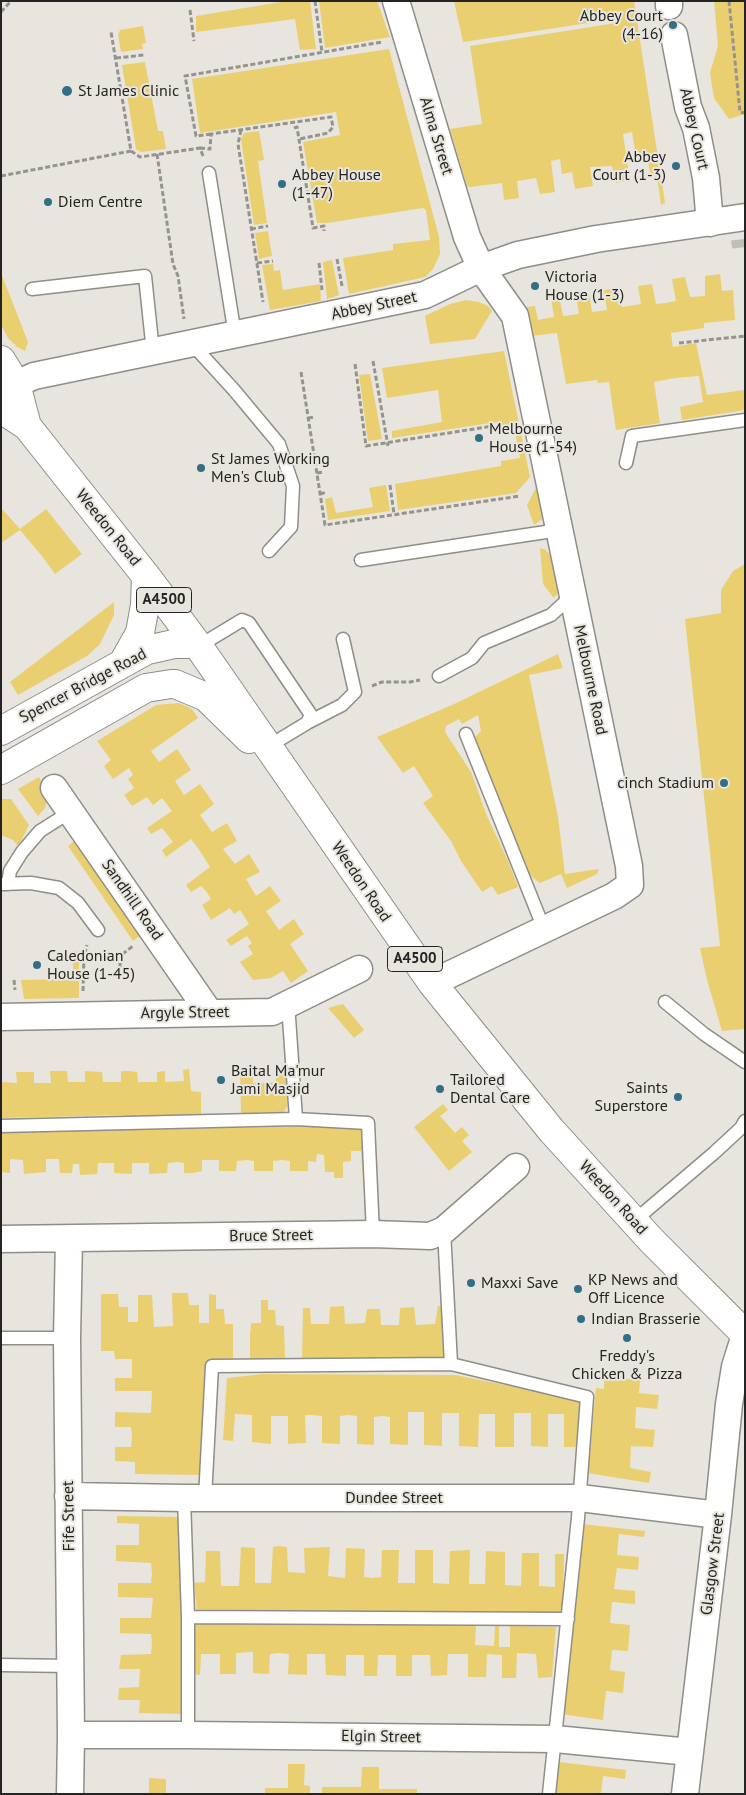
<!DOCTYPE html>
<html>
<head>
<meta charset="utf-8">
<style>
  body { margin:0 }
  #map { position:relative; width:746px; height:1795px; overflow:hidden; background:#e7e5de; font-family:"PT Sans",sans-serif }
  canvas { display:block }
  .frame { position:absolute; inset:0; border:2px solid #252422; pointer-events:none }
</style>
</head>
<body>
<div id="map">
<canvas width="746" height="1795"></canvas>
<div class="frame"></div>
</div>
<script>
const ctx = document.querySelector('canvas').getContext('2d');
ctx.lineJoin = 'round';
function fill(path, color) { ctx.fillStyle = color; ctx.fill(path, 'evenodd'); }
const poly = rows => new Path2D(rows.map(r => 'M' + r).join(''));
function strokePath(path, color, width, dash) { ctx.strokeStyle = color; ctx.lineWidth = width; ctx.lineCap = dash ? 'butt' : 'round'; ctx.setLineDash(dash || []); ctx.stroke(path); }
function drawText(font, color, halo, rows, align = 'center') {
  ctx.font = font + ' "PT Sans",sans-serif'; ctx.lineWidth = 4; ctx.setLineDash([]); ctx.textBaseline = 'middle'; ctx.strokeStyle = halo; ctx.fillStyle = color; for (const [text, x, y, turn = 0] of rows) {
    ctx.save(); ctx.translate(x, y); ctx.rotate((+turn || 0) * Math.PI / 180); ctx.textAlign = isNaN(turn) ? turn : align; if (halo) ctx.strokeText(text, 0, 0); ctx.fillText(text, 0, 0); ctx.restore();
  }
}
const green = poly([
  [287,1,310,1,316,49,300,50,295,19,196,32,196,16],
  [319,1,377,1,390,37,325,48],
  [454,1,634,1,665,203,661,205,657,176,651,177,648,161,637,162,632,132,623,134,630,180,616,183,612,166,590,167,593,186,575,189,572,172,562,174,560,159,551,161,555,192,540,194,536,178,517,181,519,198,504,200,502,183,470,187,467,186,450,129,482,124,470,46,616,23,615,19,463,42],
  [714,1,745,1,745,114,729,119,714,98,710,73,718,46],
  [143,26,146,43,142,44,143,49,121,52,118,35,120,30],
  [389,49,439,237,440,254,433,269,425,277,349,294,343,258,393,250,393,244,430,240,426,210,423,208,327,223,317,223,303,142,340,135,336,112,200,133,192,79],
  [145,62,158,131,163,131,166,149,141,152,136,149,122,65],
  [259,131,264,160,258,161,267,223,254,225,241,139,244,133],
  [268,231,272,256,259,259,255,233],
  [332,260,339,295,327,299,323,262],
  [273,264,274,271,280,270,283,290,320,284,321,301,270,310,262,265],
  [1,273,28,342,25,351,17,347,8,338,1,325],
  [720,274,722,291,733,290,735,320,704,323,704,328,671,333,673,347,696,343,707,395,745,390,745,410,682,420,680,407,703,402,699,376,675,378,654,382,660,423,616,430,609,382,598,383,597,380,566,384,557,333,531,336,526,307,535,306,538,320,554,317,551,297,559,296,563,316,579,314,576,295,589,293,592,312,607,310,604,290,618,288,622,307,641,304,638,286,652,284,656,304,666,303,676,301,672,279,685,277,690,297,705,296,705,276],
  [466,300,479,302,488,306,492,311,475,339,430,344,425,316,450,304],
  [504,351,530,477,516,493,398,510,395,484,501,466,501,461,520,458,514,426,497,428,497,422,392,438,392,431,442,422,438,390,387,398,382,368],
  [370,374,382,439,368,441,359,375],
  [538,484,545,511,542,519,534,525,527,505],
  [386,485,390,511,328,520,325,499,332,497,336,513,373,507,369,488],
  [1,508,20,529,46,509,82,554,55,574,42,556,20,530,1,543],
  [540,548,546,550,553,558,560,586,558,593,554,598,543,584],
  [745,564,745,1029,722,1031,707,980,700,948,720,946,685,619,721,613,721,590,733,571],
  [114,602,114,615,100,644,87,656,18,695,10,682],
  [558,654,563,668,529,675,558,817,565,874,599,869,597,874,567,888,561,874,540,883,528,874,474,738,481,731,478,715,462,724,459,719,446,726,445,732,471,772,487,816,508,861,518,887,498,895,492,886,482,892,461,861,451,841,423,803,433,796,414,766,403,773,377,737,452,705],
  [178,703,186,706,193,710,198,718,151,751,159,762,177,749,191,770,175,781,184,795,200,784,214,804,200,815,212,832,227,823,237,841,223,849,235,864,249,854,260,872,246,879,256,896,270,886,281,901,266,911,279,930,294,919,299,927,304,934,290,944,308,971,291,983,283,971,271,978,253,980,240,962,253,954,248,946,252,943,247,936,231,946,226,940,249,924,240,910,234,914,230,908,211,920,202,905,211,899,206,891,201,886,191,892,186,885,210,867,200,851,191,839,166,857,162,850,173,842,162,828,151,834,147,828,172,811,162,798,153,805,147,797,132,806,124,795,134,788,128,779,133,775,129,768,113,779,104,766,111,760,97,741,156,705],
  [39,777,46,791,47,802,45,808,38,816,18,789],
  [1,799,11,799,29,825,20,843,17,845,13,840,1,835],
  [74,841,140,936,133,941,68,846],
  [73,951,79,952,79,998,24,999,21,980,73,979],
  [343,1004,364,1030,354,1038,328,1008],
  [276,1068,286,1068,287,1107,282,1114,241,1115,240,1069,252,1069,253,1083,265,1083,276,1082],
  [189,1069,191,1091,201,1092,201,1117,128,1117,124,1115,1,1118,1,1082,17,1083,16,1072,34,1072,34,1083,51,1083,50,1071,67,1071,68,1082,85,1082,85,1071,102,1072,103,1082,121,1082,121,1071,129,1071,137,1072,138,1082,157,1082,157,1072,165,1071,165,1082,184,1081,183,1070],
  [443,1104,448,1110,440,1116,455,1133,462,1127,469,1135,462,1141,472,1152,449,1171,414,1127],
  [334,1126,364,1128,370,1180,363,1180,361,1151,351,1151,351,1161,343,1162,343,1178,334,1178,334,1172,325,1172,324,1155,317,1154,316,1162,308,1161,308,1171,290,1171,290,1161,283,1160,273,1161,273,1171,254,1171,254,1161,246,1160,237,1161,236,1171,219,1171,219,1160,202,1160,202,1171,193,1173,184,1173,184,1163,177,1162,168,1163,167,1173,149,1174,149,1163,132,1163,132,1174,114,1173,114,1163,98,1163,97,1174,80,1175,79,1164,73,1164,72,1173,60,1173,59,1159,46,1159,46,1172,24,1174,23,1160,10,1159,10,1173,1,1172,1,1132],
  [172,1293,188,1293,189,1305,199,1305,199,1323,209,1323,209,1294,216,1295,216,1309,224,1309,225,1324,233,1324,233,1360,208,1360,204,1475,135,1474,135,1462,115,1461,115,1447,131,1447,132,1437,131,1427,115,1427,115,1412,151,1413,152,1391,115,1391,115,1378,132,1378,132,1359,115,1359,114,1351,101,1351,101,1294,118,1294,119,1307,128,1307,128,1322,138,1322,138,1295,152,1295,154,1327,173,1326],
  [261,1300,268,1300,268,1310,275,1310,276,1325,284,1326,285,1360,250,1360,250,1335,251,1323,261,1323],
  [344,1306,345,1324,365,1323,367,1309,380,1309,381,1325,399,1325,400,1308,414,1307,416,1325,435,1324,438,1306,445,1306,443,1361,302,1360,303,1308,310,1308,311,1324,329,1324,330,1307],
  [264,1374,455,1375,584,1401,582,1447,564,1447,564,1414,548,1414,548,1447,531,1446,531,1413,514,1413,514,1447,495,1447,495,1414,479,1414,478,1447,459,1446,459,1413,442,1413,442,1446,424,1445,424,1412,408,1412,408,1445,390,1444,390,1417,382,1416,374,1417,374,1445,357,1444,357,1416,348,1415,340,1416,340,1444,322,1443,322,1416,313,1415,305,1415,306,1443,288,1444,288,1416,271,1416,271,1444,252,1442,252,1415,235,1414,233,1441,223,1440,227,1378],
  [604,1377,640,1380,639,1393,659,1395,657,1409,636,1407,635,1428,655,1430,653,1447,631,1446,630,1468,651,1472,649,1483,588,1473,596,1388,604,1389],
  [117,1516,184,1517,183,1714,139,1713,140,1700,118,1700,119,1688,139,1687,140,1669,119,1669,121,1655,151,1654,152,1643,151,1634,120,1633,120,1618,151,1618,153,1598,118,1597,118,1583,151,1583,152,1574,151,1563,116,1561,116,1545,139,1545,139,1524,117,1523],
  [582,1524,645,1531,644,1537,619,1534,617,1555,639,1557,638,1570,617,1568,614,1589,635,1591,635,1604,612,1602,610,1623,630,1625,628,1651,612,1650,610,1670,625,1672,623,1693,606,1691,603,1720,561,1714,570,1655,570,1636],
  [279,1546,287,1547,288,1572,305,1573,304,1548,330,1547,328,1576,345,1578,346,1548,365,1549,364,1577,372,1578,381,1577,382,1550,399,1550,398,1583,415,1583,415,1550,433,1550,433,1583,449,1584,450,1551,470,1550,469,1584,485,1584,486,1551,505,1552,505,1585,521,1586,522,1553,539,1553,539,1586,555,1587,555,1554,564,1554,563,1609,555,1617,197,1613,194,1583,205,1582,206,1551,220,1551,221,1586,239,1586,241,1547,255,1548,255,1583,271,1583,273,1547],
  [195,1623,334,1623,355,1625,476,1625,475,1645,494,1646,495,1626,499,1626,499,1647,510,1647,510,1626,556,1627,552,1677,538,1678,536,1654,517,1653,516,1678,502,1678,502,1655,487,1654,486,1677,468,1677,468,1654,448,1654,447,1675,431,1676,430,1655,412,1655,412,1676,396,1676,396,1655,378,1655,377,1676,364,1676,364,1655,346,1655,346,1676,326,1675,325,1654,307,1654,307,1675,288,1674,289,1654,279,1653,270,1654,269,1674,253,1673,253,1652,236,1653,236,1674,220,1674,220,1654,201,1654,200,1675,193,1674],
  [559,1762,626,1770,625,1779,603,1776,601,1794,555,1794],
  [288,1764,305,1764,304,1785,310,1786,310,1794,265,1794,265,1788,288,1788],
  [362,1767,379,1767,379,1789,417,1789,417,1794,322,1794,322,1787,361,1787],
  [149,1778,166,1779,166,1794,149,1794]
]);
const minorTunnel = poly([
  [744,239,745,247]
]);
const path = poly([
  [315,1,322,52],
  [729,1,740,112,745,113],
  [190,10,194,41],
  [1,12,11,1],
  [116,58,144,55],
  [294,128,297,127,313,228,324,226,324,231],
  [241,130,238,144,263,302],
  [211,134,196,136,185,76,382,42],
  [200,148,210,149,211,134,331,117,333,127,328,133,299,139],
  [131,151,140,157,200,148,203,156],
  [157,154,173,264,178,276,184,319],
  [1,176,131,151,111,32],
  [251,229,268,226],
  [337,259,342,286],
  [257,263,273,261],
  [319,263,322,290],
  [679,343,745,336],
  [373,361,388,446],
  [355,364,366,446,493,426,494,429],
  [301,372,325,525,520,496],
  [308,418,315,417],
  [317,473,324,472],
  [390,485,394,514],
  [320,494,327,492],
  [372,686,382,682,410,682,420,680],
  [120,968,120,956,133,946],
  [14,980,15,990],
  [83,991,84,956,87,945]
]);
const service = poly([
  [209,173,235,335],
  [32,289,145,276,153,352],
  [192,344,234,390,279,444,293,486,291,527,269,551],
  [626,463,632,436,745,420],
  [361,560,559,530],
  [199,646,242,620,249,623,311,715,307,723,269,746],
  [439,676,472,658,484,643,551,615,563,604,572,593],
  [307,723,342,705,355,692,343,639],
  [466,734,544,929],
  [1,884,31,883,59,888,78,903,98,930],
  [8,884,10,871,22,852,40,831,70,812],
  [665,1002,704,1034,745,1062],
  [288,1003,296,1119],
  [1,1126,296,1119,368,1123,373,1234],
  [634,1221,714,1153,741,1128,745,1121],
  [444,1230,451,1364],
  [1,1338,67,1338],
  [184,1498,188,1617,188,1735],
  [205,1498,212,1366,451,1364,587,1397,578,1518,549,1794],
  [188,1617,568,1619],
  [1,1665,70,1666]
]);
const minor = poly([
  [396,1,467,237,481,268,515,316,629,866,630,885,614,896,432,983],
  [669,1,669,6],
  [674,35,688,107,696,128,706,178,710,223],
  [1,391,34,376,425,295,481,268,518,255,596,239,745,217],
  [54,788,209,1012],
  [1,1017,272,1012,359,969],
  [1,1239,373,1234,430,1236,444,1230,516,1167],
  [69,1239,67,1338,71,1735,70,1794],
  [68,1496,184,1498,580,1498,718,1515],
  [71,1735,188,1735,555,1739,690,1752],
  [685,1794,718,1515,729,1404,735,1367,745,1335]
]);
const primary = poly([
  [1,360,16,384,27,426],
  [1,409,27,426,146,576,197,644,432,983,551,1130,651,1240,745,1334],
  [123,663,140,633,145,605,146,576],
  [1,731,147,650,174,644,197,644],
  [1,770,146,688,171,684,175,684,206,697,249,739]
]);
const markers = [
  [673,25,5,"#326e85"],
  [67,91,6,"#326e85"],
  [676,166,5,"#326e85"],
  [282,184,5,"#326e85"],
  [48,202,5,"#326e85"],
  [535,286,5,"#326e85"],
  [479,438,5,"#326e85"],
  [201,468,5,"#326e85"],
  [724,783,5,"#326e85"],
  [37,965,5,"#326e85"],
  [221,1080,5,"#326e85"],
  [440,1089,5,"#326e85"],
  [678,1097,5,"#326e85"],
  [471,1283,5,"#326e85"],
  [578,1289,5,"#326e85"],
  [581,1319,5,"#326e85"],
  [627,1338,5,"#326e85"]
];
const shields = [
  [164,600,55],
  [415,959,55]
];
const shieldNames = [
  ["A4500",164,600],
  ["A4500",415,959]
];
const poiNames = [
  ["Abbey Court",663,16,"right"],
  ["(4-16)",663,34,"right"],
  ["St James Clinic",78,91],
  ["Abbey",666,157,"right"],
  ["Court (1-3)",666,175,"right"],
  ["Abbey House",292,175],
  ["(1-47)",292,193],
  ["Diem Centre",58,202],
  ["Victoria",545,277],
  ["House (1-3)",545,295],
  ["Melbourne",489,429],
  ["House (1-54)",489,447],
  ["St James Working",211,459],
  ["Men's Club",211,477],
  ["cinch Stadium",714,783,"right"],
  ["Caledonian",47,956],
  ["House (1-45)",47,974],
  ["Baital Ma'mur",231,1071],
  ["Jami Masjid",231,1089],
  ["Tailored",450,1080],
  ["Dental Care",450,1098],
  ["Saints",668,1088,"right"],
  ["Superstore",668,1106,"right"],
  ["KP News and",588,1280],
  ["Off Licence",588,1298],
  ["Maxxi Save",481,1283],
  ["Indian Brasserie",591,1319],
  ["Freddy's",627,1356,"center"],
  ["Chicken & Pizza",627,1374,"center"]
];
const streetNames = [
  ["Abbey Court",694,129,77],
  ["Alma Street",436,136,73],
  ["Abbey Street",374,306,-12],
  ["Weedon Road",108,528,51],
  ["Melbourne Road",590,680,78],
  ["Spencer Bridge Road",83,686,-28],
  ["Weedon Road",361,882,56],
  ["Sandhill Road",132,900,55],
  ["Argyle Street",185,1013,-1],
  ["Weedon Road",613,1198,48],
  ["Bruce Street",271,1236,-1],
  ["Dundee Street",394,1498],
  ["Fife Street",69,1516,-91],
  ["Glasgow Street",713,1564,-83],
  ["Elgin Street",381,1737,1]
];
fill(green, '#eacf70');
strokePath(minorTunnel, '#c0beb8', 26, [26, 13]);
strokePath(service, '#8f8d87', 15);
strokePath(minor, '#8f8d87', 29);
strokePath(primary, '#8f8d87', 30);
strokePath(path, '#95938e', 3, [5, 2.5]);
strokePath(service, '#fff', 12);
strokePath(minor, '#fff', 26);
strokePath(primary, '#fff', 28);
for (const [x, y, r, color] of markers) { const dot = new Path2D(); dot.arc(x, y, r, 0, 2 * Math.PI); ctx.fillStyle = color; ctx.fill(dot); strokePath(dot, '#e7e5de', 2); }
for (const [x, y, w] of shields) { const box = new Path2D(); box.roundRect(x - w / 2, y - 12.5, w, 25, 4); ctx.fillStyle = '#e7e5de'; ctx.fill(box); strokePath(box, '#252422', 1); }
drawText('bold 15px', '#252422', null, shieldNames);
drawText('16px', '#252422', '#e7e5de', poiNames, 'left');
drawText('16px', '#252422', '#e7e5de', streetNames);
</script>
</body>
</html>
